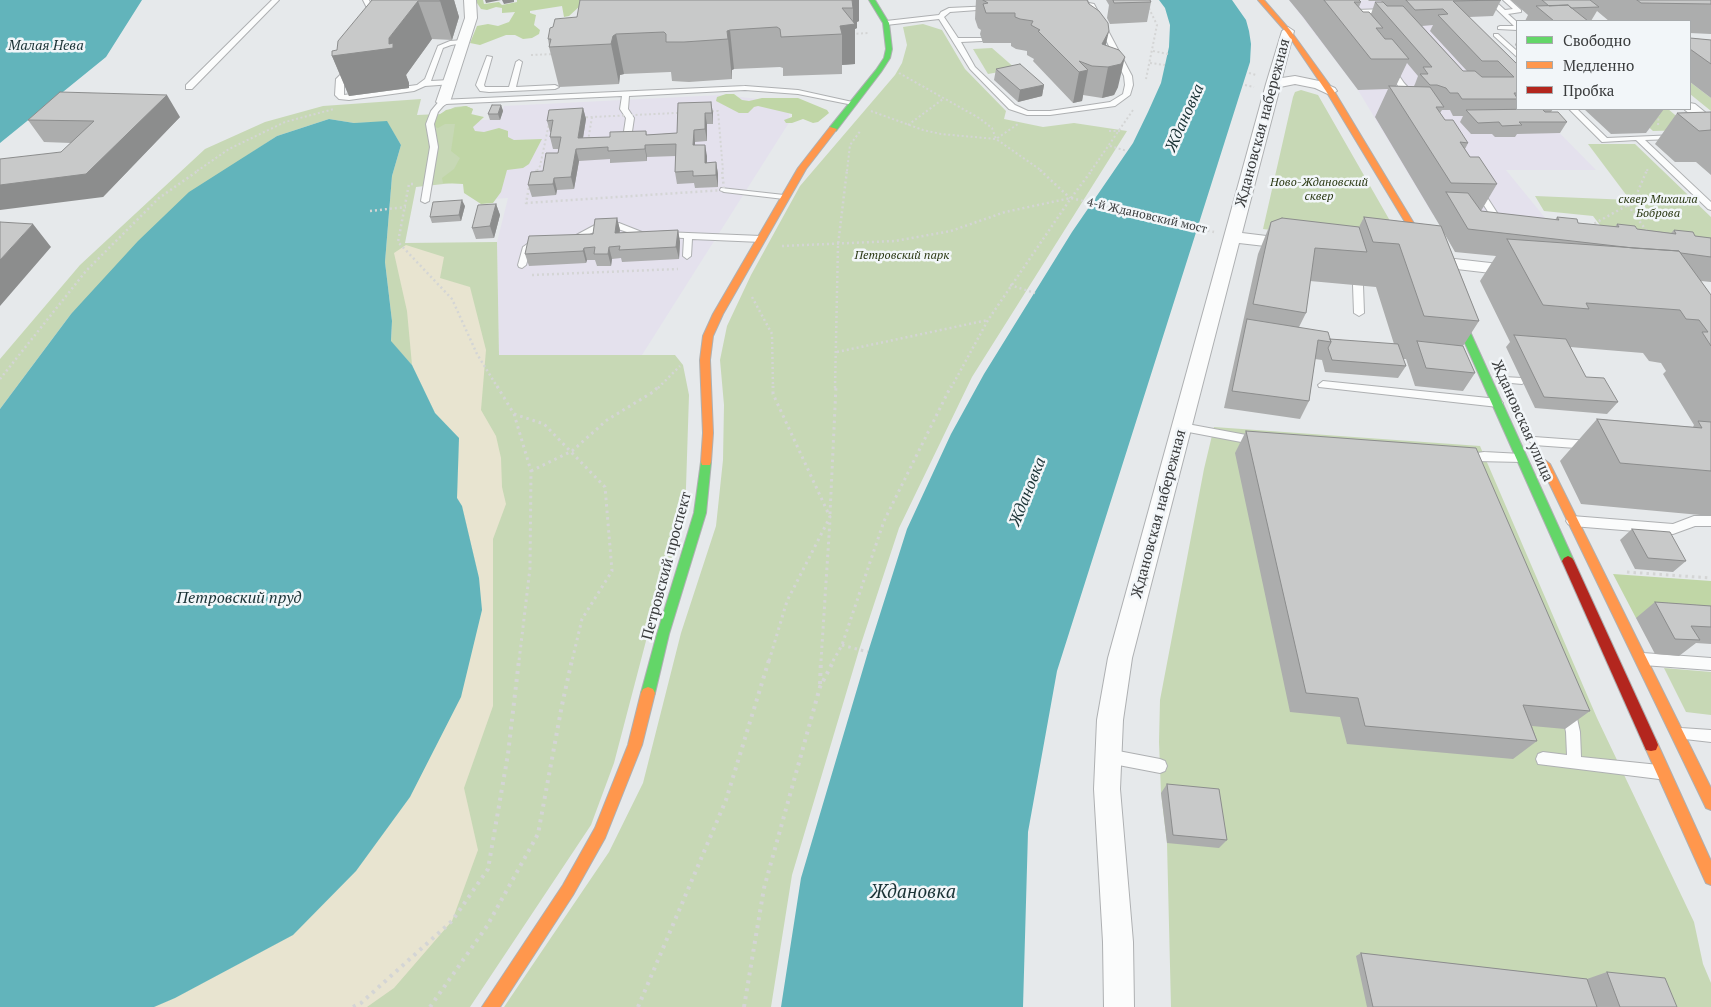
<!DOCTYPE html>
<html>
<head>
<meta charset="utf-8">
<style>
  body { margin:0 }
  #map { position:relative; width:1711px; height:1007px; overflow:hidden; background:#e6e9eb; font-family:"PT Serif",serif }
  canvas { display:block }
  .legend { position:absolute; left:1516px; top:20px; width:175px; height:90px; box-sizing:border-box; background:#f2f6f9; border:1px solid #a8abad; margin:0; padding:6px 9px; list-style:none; font-size:15px; color:#393b3c }
  .legend li { display:flex; align-items:center; gap:10px; height:25px }
  .legend b { width:25px; border:1px solid #a8abad }
</style>
</head>
<body>
<div id="map">
<canvas width="1711" height="1007"></canvas>
<ul class="legend">
<li><b style="height:6px;background:#63d668"></b>Свободно</li>
<li><b style="height:6px;background:#ff974d"></b>Медленно</li>
<li><b style="height:6px;background:#b3261e"></b>Пробка</li>
</ul>
</div>
<script>
const ctx = document.querySelector('canvas').getContext('2d');
ctx.lineJoin = 'round';
function fill(path, color) { ctx.fillStyle = color; ctx.fill(path, 'evenodd'); }
const poly = rows => new Path2D(rows.map(r => 'M' + r).join(''));
function strokePath(path, color, width, dash) { ctx.strokeStyle = color; ctx.lineWidth = width; ctx.lineCap = dash ? 'butt' : 'round'; ctx.setLineDash(dash || []); ctx.stroke(path); }
function drawText(font, color, halo, rows, align = 'center') {
  ctx.font = font + ' "PT Serif",serif'; ctx.lineWidth = 5; ctx.setLineDash([]); ctx.textBaseline = 'middle'; ctx.strokeStyle = halo; ctx.fillStyle = color; for (const [text, x, y, turn = 0] of rows) {
    ctx.save(); ctx.translate(x, y); ctx.rotate((+turn || 0) * Math.PI / 180); ctx.textAlign = isNaN(turn) ? turn : align; if (halo) ctx.strokeText(text, 0, 0); ctx.fillText(text, 0, 0); ctx.restore();
  }
}
const education = poly([
  [1289,0,1476,1,1493,16,1446,17,1517,109,1536,109,1596,170,1506,170,1546,219,1433,215,1358,90],
  [721,95,787,102,790,121,642,355,499,355,497,242,508,198,476,200,469,121,500,119,504,106]
]);
const green = poly([
  [923,24,942,30,965,69,1006,111,1004,119,1043,127,1074,123,1127,131,972,377,899,528,859,650,792,875,771,1007,504,1007,609,852,643,783,681,633,716,526,723,460,724,405,720,360,727,326,751,275,800,186,895,75,902,63,907,45,903,27],
  [992,48,1016,69,988,74,973,49],
  [1690,82,1711,98,1711,111,1690,94],
  [1301,90,1318,95,1405,247,1263,229,1293,97,1295,92],
  [421,99,417,115,440,114,455,107,466,106,473,109,469,121,462,182,416,187,405,243,497,242,499,355,675,355,683,365,689,395,685,518,647,637,614,763,591,825,470,1007,154,1007,175,998,293,935,356,871,410,797,461,697,482,610,479,578,462,506,457,498,459,438,435,413,412,365,391,342,392,321,385,262,392,176,401,145,387,122,354,123,329,119,277,136,245,157,71,314,0,409,0,359,80,265,205,149,265,122,323,106],
  [1629,109,1668,109,1693,130,1653,131],
  [1588,144,1635,144,1711,217,1711,240,1603,229,1593,216,1544,211,1535,196,1630,200],
  [1214,427,1480,446,1597,718,1694,922,1703,964,1711,983,1711,1007,1171,1007,1167,843,1161,793,1159,742,1160,700,1204,469],
  [1664,668,1711,672,1711,715,1686,712]
]);
const forest = poly([
  [475,0,483,0,484,4,499,2,502,5,517,2,517,0,581,0,580,6,569,16,564,17,562,6,530,11,530,13,536,15,534,25,540,30,539,34,532,38,523,39,515,35,506,35,480,45,470,43,477,26,488,24,498,26,509,22,515,12,502,13,502,8,496,7,487,10,481,9],
  [726,94,734,94,742,100,749,101,762,98,798,98,827,110,829,113,818,122,813,123,803,119,792,123,786,123,784,120,792,117,792,114,758,106,754,107,748,113,739,113,716,101,717,97],
  [466,106,473,109,471,114,484,117,473,127,475,131,484,132,499,128,508,131,508,137,514,140,542,139,529,164,523,168,507,170,501,192,493,203,481,204,464,193,463,184,443,183,442,178,454,169,460,158,451,151,455,124,445,124,438,128,435,127,435,118,446,110],
  [1613,574,1711,581,1711,623,1636,618]
]);
const sand = poly([
  [406,245,444,257,440,278,470,287,486,350,481,410,496,436,501,458,502,487,506,504,493,539,493,706,464,788,478,850,452,921,394,988,367,1007,154,1007,175,998,293,935,356,871,410,797,479,578,462,506,457,498,459,438,435,413,412,365,407,311,394,253]
]);
const water = poly([
  [0,0,142,0,106,57,0,143],
  [1159,0,1232,0,1246,20,1249,31,1251,44,1250,62,1057,671,1028,832,1023,1007,781,1007,801,878,868,652,907,529,951,434,984,374,1072,232,1133,143,1148,112,1161,83,1169,47,1170,25,1165,8],
  [329,119,354,123,387,121,401,145,392,176,385,262,392,321,391,341,412,365,435,413,459,438,457,498,462,506,479,578,482,610,461,697,410,797,356,871,293,935,175,998,154,1007,0,1007,0,409,71,314,138,241,189,192,277,136]
]);
const pier = poly([
  [1090,200,1199,226,1198,231,1087,205]
]);
const pathFar3 = poly([
  [1145,0,1157,25,1146,79],
  [852,34,868,33],
  [1153,51,1168,54],
  [531,55,555,54],
  [1150,63,1165,65],
  [899,73,979,118,992,128,996,139,1018,124],
  [1249,73,1256,75],
  [1245,85,1254,87],
  [871,111,923,130,941,134,996,139,1042,171],
  [908,125,943,99],
  [1658,125,1659,109],
  [1109,131,1120,131],
  [588,141,592,117],
  [1110,146,1127,151],
  [197,171,229,149,285,122,334,109],
  [537,171,540,166,550,119,718,111,723,171],
  [847,171,850,145,861,130],
  [1091,171,1133,110],
  [1647,171,1648,168]
]);
const pathFar2 = poly([
  [537,170,530,182,526,203,724,190,722,170],
  [1040,170,1070,198],
  [413,184,409,184,398,242,452,299,477,354,498,388],
  [1635,198,1679,198],
  [1628,205,1648,233],
  [370,211,406,207],
  [1590,226,1628,205,1635,198,1647,170],
  [782,246,895,241,951,231,1005,212,1071,198,1214,232],
  [532,275,678,269],
  [1010,285,1035,293],
  [752,297,772,334,773,388],
  [837,352,988,320],
  [0,379,86,271,159,198,199,170],
  [658,388,680,366],
  [835,388,838,245,847,170],
  [951,388,988,320,1071,198,1092,170]
]);
const pathFar1 = poly([
  [497,386,514,414,531,471,530,568,519,661],
  [514,414,544,424,605,487,612,571,582,619,572,661],
  [531,471,572,451,607,420,653,392,659,386],
  [830,514,836,386],
  [1627,572,1711,578],
  [842,645,868,652],
  [769,661,787,601,830,517,773,394,773,386],
  [821,661,830,520],
  [833,661,842,645,884,521,951,386]
]);
const path = poly([
  [820,684,821,660],
  [353,1007,361,1003,452,921,488,869,508,754,519,660],
  [430,1007,487,926,538,834,562,705,572,660],
  [638,1007,726,800,769,660],
  [744,1007,764,888,820,687,834,660]
]);
const lane = poly([
  [272,0,279,0,192,89,186,89,186,85,272,0],
  [363,0,369,0,377,20,373,20,363,0],
  [1487,0,1494,0,1505,10,1513,9,1503,0,1510,0,1521,10,1521,12,1508,14,1517,22,1517,30,1498,29,1498,27,1500,26,1514,26,1487,0],
  [1089,3,1094,4,1132,76,1133,85,1130,95,1115,106,1050,115,1027,115,1009,109,970,69,939,19,886,25,883,23,886,21,939,15,941,12,949,8,993,6,994,7,991,9,950,12,944,17,958,38,984,38,985,39,982,41,961,42,975,67,1015,105,1028,111,1050,111,1110,102,1123,94,1125,85,1124,76,1088,4,1089,3],
  [1385,9,1388,11,1387,12,1360,14,1363,19,1360,21,1358,20,1353,12,1356,10,1385,9],
  [1494,34,1498,34,1517,51,1517,57,1494,36,1494,34],
  [463,40,466,42,465,43,451,45,443,48,431,81,450,80,453,80,453,84,425,86,414,91,349,100,339,99,335,95,336,79,350,65,353,67,344,79,344,95,417,85,425,79,438,46,450,41,463,40],
  [487,56,492,57,484,85,485,87,509,87,516,62,519,60,522,62,516,87,555,85,559,87,555,89,512,91,489,92,480,91,476,85,487,56],
  [1389,67,1393,67,1404,83,1417,97,1416,99,1410,99,1398,86,1388,68,1389,67],
  [745,86,798,90,857,103,853,105,798,94,745,90,629,96,628,109,634,118,631,138,627,140,623,138,626,118,620,109,622,96,445,104,438,112,434,124,438,147,429,201,425,203,421,201,430,147,426,124,431,111,440,100,745,86],
  [1569,109,1577,109,1607,138,1676,135,1676,139,1673,139,1645,140,1711,202,1711,210,1708,209,1636,140,1602,142,1569,109],
  [721,188,784,195,788,197,784,199,724,192,720,190,721,188],
  [1475,188,1481,188,1505,225,1504,227,1498,227,1474,190,1475,188],
  [619,223,652,236,648,239,618,229,600,229,571,243,567,240,595,225,619,223],
  [664,232,761,236,765,239,761,242,692,239,691,256,687,259,683,256,684,238,661,237,660,235,664,232],
  [533,240,537,243,531,248,526,265,522,268,519,267,518,265,523,247,533,240],
  [1358,282,1363,285,1364,313,1359,316,1354,313,1353,285,1358,282],
  [1504,377,1522,378,1527,381,1522,384,1500,382,1499,380,1500,378,1504,377],
  [1323,381,1498,399,1503,403,1498,407,1319,387,1318,385,1323,381],
  [1182,423,1257,437,1262,441,1257,445,1178,430,1177,427,1178,424,1182,423],
  [1534,437,1590,441,1595,445,1590,449,1534,445,1529,441,1534,437],
  [1484,452,1522,454,1527,458,1522,462,1476,461,1466,467,1461,463,1469,454,1484,452],
  [1572,516,1673,524,1694,516,1711,516,1711,526,1695,526,1673,534,1572,526,1568,524,1566,521,1568,518,1572,516],
  [1643,653,1711,658,1711,670,1643,665,1638,663,1637,659,1638,655,1643,653],
  [1568,703,1573,705,1575,709,1580,732,1581,757,1659,765,1664,767,1666,772,1664,777,1659,779,1538,764,1536,759,1538,754,1543,752,1567,755,1566,732,1561,709,1563,705,1568,703],
  [1681,728,1711,730,1711,742,1676,738,1674,734,1676,730,1681,728],
  [1108,749,1160,759,1165,761,1167,766,1165,771,1160,773,1108,763,1103,761,1101,756,1103,751,1108,749]
]);
const street = poly([
  [464,0,476,0,477,18,450,102,443,106,436,102,465,18,464,0],
  [1288,27,1294,31,1282,78,1295,76,1319,81,1335,88,1337,91,1330,95,1315,88,1295,84,1280,87,1242,233,1291,239,1297,241,1299,244,1297,247,1291,249,1239,243,1132,658,1123,720,1120,789,1133,942,1134,1007,1104,1007,1103,942,1094,789,1097,720,1108,658,1266,84,1282,31,1288,27],
  [1690,103,1695,104,1711,117,1711,128,1706,127,1685,110,1690,109,1690,103],
  [1428,256,1517,266,1523,267,1525,271,1523,275,1517,276,1422,265,1420,261,1422,257,1428,256]
]);
const fast = poly([
  [869,0,875,0,889,23,892,49,890,58,881,72,836,131,830,131,830,127,876,70,884,58,886,49,883,23,869,0],
  [1453,302,1458,305,1574,561,1572,564,1568,566,1564,564,1562,561,1448,305,1453,302],
  [706,458,711,462,706,513,669,634,655,693,653,697,648,699,643,697,641,693,657,634,694,513,701,462,706,458]
]);
const slow = poly([
  [1258,0,1264,0,1290,30,1334,91,1433,255,1432,257,1426,257,1425,255,1326,91,1286,32,1258,0],
  [830,127,837,129,806,169,723,314,713,336,710,360,713,433,711,462,710,465,702,465,701,462,703,433,700,360,703,336,713,314,798,168,830,127],
  [1545,460,1550,464,1711,788,1711,810,1706,808,1540,464,1545,460],
  [648,687,653,689,655,693,642,745,605,838,573,895,500,1007,482,1007,563,885,595,828,628,745,641,693,643,689,648,687],
  [1651,739,1656,740,1711,861,1711,885,1706,883,1644,745,1646,740,1651,739]
]);
const jam = poly([
  [1568,556,1572,558,1574,561,1656,740,1658,745,1656,750,1651,751,1646,750,1562,561,1564,558,1568,556]
]);
const wall = poly([
  [372,0,454,0,459,17,452,40,432,39,406,75,409,83,409,88,349,96,332,56,337,50],
  [859,0,859,21,857,22,857,28,855,29,855,64,842,65,842,74,783,76,783,68,780,67,734,69,732,70,732,79,689,82,672,81,671,72,670,72,624,74,620,75,619,84,559,87,549,47,549,45,548,39,553,27],
  [976,0,1088,0,1106,45,1118,87,1114,95,1102,98,1083,95,1082,101,1073,103,1033,61,1034,59,1027,55,1027,51,1016,49,1011,46,1011,43,983,43,980,34,981,30,978,28,975,19],
  [1106,0,1150,0,1151,2,1147,22,1110,24,1107,18,1109,5],
  [1289,0,1359,0,1361,2,1359,7,1363,12,1371,14,1375,2,1382,2,1381,1,1369,1,1368,0,1501,0,1493,16,1469,17,1517,64,1517,109,1553,109,1551,112,1567,122,1560,133,1517,134,1515,137,1495,137,1492,134,1471,134,1460,122,1463,116,1453,116,1450,110,1442,110,1440,113,1445,120,1468,143,1465,149,1470,157,1497,184,1481,211,1555,220,1557,217,1578,223,1615,227,1617,224,1637,229,1671,233,1674,230,1695,236,1711,238,1711,282,1701,281,1711,295,1711,516,1581,504,1560,461,1597,419,1693,427,1694,425,1663,374,1666,371,1661,363,1649,361,1643,353,1570,347,1586,377,1618,402,1607,414,1535,408,1506,347,1510,342,1480,281,1496,256,1455,252,1444,233,1479,321,1463,346,1475,373,1463,391,1415,386,1406,359,1403,359,1406,366,1398,378,1325,372,1322,360,1315,359,1309,401,1300,419,1224,408,1258,254,1271,222,1359,227,1364,217,1440,226,1375,117,1388,89,1358,90,1303,17],
  [1433,25,1430,31,1467,71,1463,71,1422,26],
  [1407,63,1418,76,1415,84,1414,86,1396,86],
  [1310,281,1376,287,1394,344,1330,339,1299,327,1306,313],
  [1511,0,1711,0,1711,34,1690,33,1690,21,1609,21,1597,11,1591,21,1525,21,1528,15],
  [1690,38,1711,40,1711,98,1690,82],
  [1517,40,1517,47,1515,45],
  [996,69,1044,85,1042,96,1018,102,994,80],
  [678,103,713,113,713,124,707,124,707,141,695,142,695,145,705,145,707,163,716,162,718,174,718,187,695,188,694,183,677,184,675,172,676,156,647,157,647,161,610,163,610,159,579,161,574,189,557,190,556,195,532,197,528,185,543,171,558,153,558,149,553,149,550,137,551,132,550,132,547,121,583,108,586,119,583,138,610,137,646,131,647,135,677,133],
  [501,105,503,111,500,120,490,120,488,114],
  [1584,109,1664,109,1646,133,1611,134],
  [1711,112,1711,175,1696,162,1675,162,1655,144,1677,113],
  [180,117,103,197,61,152,71,143,44,142,28,120],
  [496,204,500,215,494,238,476,239,472,228],
  [465,206,461,221,432,223,430,217],
  [617,218,620,230,619,233,678,230,680,242,679,259,622,262,621,258,612,259,611,266,597,266,595,260,587,260,586,263,529,266,525,254,593,234],
  [1246,431,1590,711,1565,729,1532,726,1537,741,1513,759,1347,744,1340,717,1290,712,1235,453],
  [1632,529,1686,561,1673,572,1635,569,1620,540],
  [1655,602,1711,606,1711,644,1696,643,1679,656,1655,654,1636,618],
  [1167,784,1227,840,1219,848,1167,843,1161,793],
  [1361,953,1587,979,1607,972,1677,1007,1367,1007,1356,956]
]);
const shadedWall = poly([
  [440,0,454,0,459,17,452,40,440,1],
  [485,0,501,0,486,3],
  [502,0,514,0,514,2,504,4],
  [847,0,859,0,859,21,857,22,857,28,855,29,855,64,842,65,842,34,840,26,853,24,853,8],
  [418,1,432,39,406,75,409,83,409,88,349,96,332,56,389,44,389,38],
  [730,30,734,69,732,70,732,79,728,39,727,31],
  [1109,31,1102,61,1102,44],
  [616,34,624,74,620,75,619,84,611,44,613,36],
  [1125,57,1118,87,1114,95,1102,98,1108,67],
  [1088,70,1082,101,1073,103,1079,72],
  [1044,85,1042,96,1018,102,1020,90],
  [167,95,180,117,103,197,0,210,0,185],
  [711,102,713,113,713,124],
  [501,105,503,111,500,120,498,114],
  [583,108,586,119,581,150,578,138],
  [705,113,707,124,707,141,705,129],
  [694,130,695,142,695,157,693,145],
  [645,145,647,157,647,161,645,149],
  [705,145,707,156,707,174,705,163],
  [576,149,579,161,574,189,571,177],
  [716,162,718,174,718,187,716,175],
  [554,178,557,190,556,195,553,184],
  [462,200,465,206,461,221,459,215],
  [496,204,500,215,494,238,490,226],
  [617,218,620,230,618,245,615,233],
  [33,224,51,247,0,306,0,260],
  [678,230,680,242,679,259,676,247],
  [609,247,612,259,611,266,608,254],
  [584,248,587,260,586,263,583,251]
]);
const building = poly([
  [372,0,440,0,440,1,418,1,389,38,389,44,393,43,393,48,332,56,332,51,337,50,338,41,372,0],
  [580,0,852,0,853,8,842,8,855,24,840,26,842,34,781,37,780,29,777,27,730,30,727,31,728,39,684,42,666,42,666,34,664,32,616,34,613,36,611,44,549,47,551,39,548,39,550,28,553,27,555,19,577,17,580,0],
  [983,0,1087,0,1089,4,1099,11,1108,23,1109,31,1102,44,1119,50,1125,57,1121,64,1108,67,1092,66,1079,61,1088,70,1079,72,1038,31,1040,30,1031,25,1033,21,1020,19,1015,17,1015,13,986,13,983,4,988,3,983,0],
  [1113,0,1150,0,1151,2,1114,3,1113,0],
  [1324,0,1359,0,1361,2,1354,2,1363,12,1369,12,1383,28,1376,28,1385,39,1392,39,1409,59,1371,59,1324,0],
  [1406,0,1501,0,1453,1,1517,64,1517,93,1514,93,1517,98,1517,99,1462,99,1458,93,1450,93,1446,88,1437,85,1430,85,1420,74,1428,74,1423,67,1432,67,1375,2,1383,2,1387,6,1403,6,1463,71,1475,71,1482,77,1514,77,1498,61,1482,61,1438,15,1448,14,1443,9,1415,10,1406,0],
  [1542,0,1590,0,1599,7,1571,8,1568,5,1549,6,1542,0],
  [1637,0,1711,0,1711,4,1641,3,1637,0],
  [1568,5,1588,21,1554,21,1536,6,1568,5],
  [1690,38,1711,40,1711,64,1690,49,1690,38],
  [1020,64,1044,85,1020,90,996,69,1020,64],
  [1389,86,1430,87,1444,107,1436,107,1445,120,1453,120,1468,143,1460,142,1470,157,1479,157,1497,184,1451,183,1389,86],
  [60,92,167,95,86,174,0,185,0,159,61,152,94,121,28,120,60,92],
  [711,102,712,113,705,113,705,129,694,130,693,145,705,145,705,163,716,162,716,175,693,176,693,171,675,172,676,144,645,145,645,149,608,151,608,147,576,149,571,177,554,178,553,184,528,185,531,172,543,171,546,153,558,153,561,137,550,137,553,120,547,121,549,110,583,108,578,138,610,137,610,132,646,131,646,135,677,133,678,103,711,102],
  [492,105,501,105,498,114,488,114,492,105],
  [1542,109,1545,112,1558,112,1567,122,1519,122,1522,125,1502,126,1499,122,1478,123,1466,110,1542,109],
  [1711,112,1711,130,1699,131,1677,113,1711,112],
  [1446,192,1468,193,1481,211,1559,220,1557,217,1577,219,1578,223,1619,227,1617,224,1635,226,1637,229,1676,234,1674,230,1693,232,1695,236,1711,238,1711,257,1681,253,1679,251,1633,248,1468,229,1446,192],
  [462,200,459,215,430,217,433,202,462,200],
  [496,204,490,226,472,228,478,205,496,204],
  [1364,217,1441,226,1479,321,1424,316,1399,244,1373,242,1364,217],
  [617,218,615,233,678,230,676,247,619,250,620,246,609,247,608,254,594,254,595,247,584,248,583,251,525,254,529,236,593,234,595,219,617,218],
  [1282,218,1359,227,1367,252,1315,248,1306,313,1253,304,1271,222,1282,218],
  [0,222,33,224,0,260,0,222],
  [1507,239,1679,251,1711,295,1711,346,1702,332,1708,332,1699,320,1686,319,1680,310,1586,303,1589,309,1543,305,1507,239],
  [1247,319,1328,332,1331,342,1318,340,1309,401,1232,391,1247,319],
  [1514,335,1566,339,1586,377,1604,378,1618,402,1544,397,1514,335],
  [1330,339,1398,344,1406,366,1332,360,1328,348,1331,342,1330,339],
  [1417,341,1463,346,1475,373,1426,368,1417,341],
  [1597,419,1702,428,1698,421,1711,422,1711,471,1620,463,1597,419],
  [1246,431,1476,448,1590,711,1523,705,1537,741,1365,726,1358,698,1306,693,1246,431],
  [1632,529,1670,532,1686,561,1648,558,1632,529],
  [1655,602,1711,606,1711,627,1691,626,1700,640,1675,639,1655,602],
  [1167,784,1219,789,1227,840,1173,835,1167,784],
  [1361,953,1587,979,1597,1007,1373,1007,1361,953],
  [1607,972,1665,978,1677,1007,1620,1007,1607,972]
]);
const farParknames = [
  ["Ново-Ждановский",1319,183],
  ["сквер",1319,197],
  ["сквер Михаила",1658,200],
  ["Боброва",1658,214],
  ["Петровский парк",902,256]
];
const farStreetnames = [
  ["4-й Ждановский мост",1147,216,13]
];
const farWaternames = [
  ["Малая Нева",46,46]
];
const streetNames = [
  ["Ждановская набережная",1263,123,-75],
  ["Ждановская улица",1522,421,66],
  ["Ждановская набережная",1159,514,-75],
  ["Петровский проспект",667,566,-75]
];
const waterNames = [
  ["Ждановка",1185,118,-66],
  ["Ждановка",1028,492,-68],
  ["Петровский пруд",239,598]
];
const nearWaternames = [
  ["Ждановка",913,893]
];
fill(education, '#e4e1ed');
fill(green, '#c7d8b5');
fill(forest, '#c0d6a6');
fill(sand, '#e8e4d0');
fill(water, '#62b4bb');
fill(pier, '#e6e9eb');
strokePath(lane, '#aeb0b2', 2);
strokePath(street, '#aeb0b2', 2);
strokePath(fast, '#aeb0b2', 2);
strokePath(slow, '#aeb0b2', 2);
strokePath(jam, '#aeb0b2', 2);
strokePath(pathFar3, '#d4d5d5', 2, [2, 2.5]);
strokePath(pathFar2, '#d4d5d5', 2.5, [2, 3]);
strokePath(pathFar1, '#d4d5d5', 3, [2.5, 4]);
strokePath(path, '#d4d5d5', 4, [3, 5]);
fill(lane, '#fbfcfc');
fill(street, '#fbfcfc');
fill(fast, '#63d668');
fill(slow, '#ff974d');
fill(jam, '#b3261e');
fill(wall, '#acadad');
fill(shadedWall, '#8c8d8d');
fill(building, '#c8c9c9');
strokePath(building, '#8c8d8d', 1);
drawText('italic 12px', '#2b3914', '#f2f6f9', farParknames);
drawText('12px', '#393b3c', '#f2f6f9', farStreetnames);
drawText('italic 14px', '#1a3235', '#f2f6f9', farWaternames);
drawText('15px', '#393b3c', '#f2f6f9', streetNames);
drawText('italic 16px', '#1a3235', '#f2f6f9', waterNames);
drawText('italic 19px', '#1a3235', '#f2f6f9', nearWaternames);
</script>
</body>
</html>
